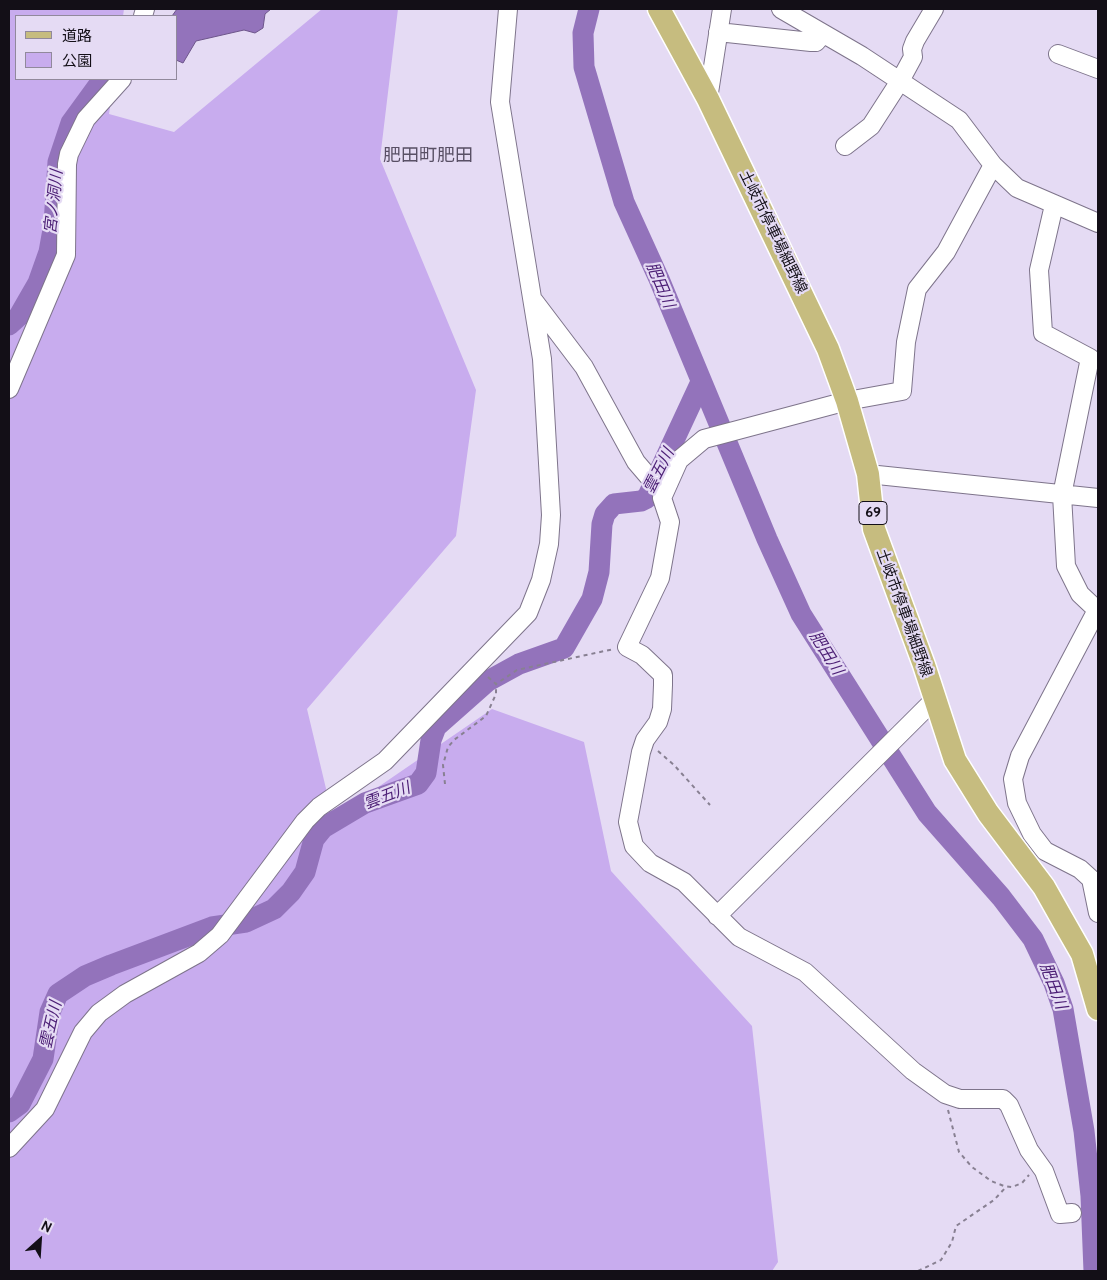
<!DOCTYPE html>
<html>
<head>
<meta charset="utf-8">
<style>
  body { margin:0 }
  #map { position:relative; width:1107px; height:1280px; overflow:hidden; background:#e5dbf4; font-family:Cabin,"Noto Sans JP",sans-serif }
  canvas { display:block }
  .frame { position:absolute; inset:0; border:10px solid #130f17; pointer-events:none }
  .legend { position:absolute; left:15px; top:15px; width:162px; height:65px; box-sizing:border-box; background:#e5dbf4; border:1px solid #91899c; margin:0; padding:6px 9px; list-style:none; font-size:15px; color:#130f17 }
  .legend li { display:flex; align-items:center; gap:10px; height:25px }
  .legend b { width:25px; border:1px solid #91899c }
  .north { position:absolute; left:15px; top:1215px; width:50px; height:50px; -webkit-text-stroke:4px #e5dbf4; paint-order:stroke; rotate:26deg; font-size:14px; font-weight:700; line-height:20px; text-align:center; color:#130f17 }
  .north::after { content:''; display:block; margin:auto; width:18px; height:22px; background:#130f17; clip-path:polygon(50% 0,100% 100%,50% 72%,0 100%) }
</style>
</head>
<body>
<div id="map">
<canvas width="1107" height="1280"></canvas>
<div class="frame"></div>
<ul class="legend">
<li><b style="height:6px;background:#c6bc7f"></b>道路</li>
<li><b style="height:14px;background:#c8acee"></b>公園</li>
</ul>
<div class="north">N</div>
</div>
<script>
const ctx = document.querySelector('canvas').getContext('2d');
ctx.lineJoin = 'round';
function fill(path, color) { ctx.fillStyle = color; ctx.fill(path, 'evenodd'); }
const poly = rows => new Path2D(rows.map(r => 'M' + r).join(''));
function strokePath(path, color, width, dash) { ctx.strokeStyle = color; ctx.lineWidth = width; ctx.lineCap = dash ? 'butt' : 'round'; ctx.setLineDash(dash || []); ctx.stroke(path); }
function drawText(font, color, halo, rows, align = 'center') {
  ctx.font = font + ' Cabin,"Noto Sans JP",sans-serif'; ctx.lineWidth = 4.5; ctx.setLineDash([]); ctx.textBaseline = 'middle'; ctx.strokeStyle = halo; ctx.fillStyle = color; for (const [text, x, y, turn = 0] of rows) {
    ctx.save(); ctx.translate(x, y); ctx.rotate((+turn || 0) * Math.PI / 180); ctx.textAlign = isNaN(turn) ? turn : align; if (halo) ctx.strokeText(text, 0, 0); ctx.fillText(text, 0, 0); ctx.restore();
  }
}
const green = poly([
  [9,9,124,9,123,16,16,16,16,79,114,79,109,114,174,132,322,9,398,9,380,159,476,390,456,536,307,709,333,818,492,709,584,742,611,871,752,1026,778,1262,772,1271,9,1271]
]);
const water = poly([
  [177,9,271,9,265,14,263,28,255,33,244,30,196,41,183,63,176,60,176,16,172,16,177,9]
]);
const stream = poly([
  [1093,1236,1098,1236]
]);
const river = poly([
  [589,9,583,33,584,67,624,202,659,279,767,539,801,614,927,813,1001,897,1033,939,1054,983,1063,1009,1084,1131,1091,1196,1094,1271],
  [9,325,19,316,38,283,49,252,54,224,58,162,71,123,103,79],
  [9,1112,20,1104,43,1059,50,1012,58,994,85,976,111,965,212,927,246,922,274,909,291,892,305,872,314,839,323,828,365,803,418,784,426,773,431,740,436,727,488,681,519,664,564,648,592,599,599,572,602,524,605,514,614,504,641,501,647,498,701,382]
]);
const path = poly([
  [488,677,496,684,517,670,614,649],
  [658,751,674,765,710,805],
  [445,784,443,765,448,747,454,740,486,716,496,694,496,684],
  [948,1110,959,1152,972,1167,991,1181,1004,1186,1012,1187,1022,1183,1029,1175],
  [918,1271,941,1260,952,1242,956,1226,994,1200,1006,1187]
]);
const minor = poly([
  [781,9,862,56,959,120,993,165,1017,188,1098,223],
  [143,16,145,9],
  [718,32,811,42,816,42,823,34],
  [1058,54,1098,69],
  [708,99,722,9],
  [845,146,871,126,900,81,913,57,912,49,915,41,934,9],
  [993,165,946,252,917,289,906,342,902,391,847,401,704,439,679,460,662,498,670,522,660,578,627,647,642,655,663,675,663,685,662,709,658,722,645,740,641,752,628,822,634,846,650,863,684,882,739,937,805,972,913,1071,945,1094,960,1099,1003,1099,1009,1105,1029,1150,1044,1171,1060,1214,1072,1213],
  [1054,205,1039,270,1043,333,1090,358,1062,495,1066,566,1080,594,1098,611],
  [534,301,584,367,636,462,648,476,667,486],
  [9,389,66,255,67,164,69,154,86,119,122,79],
  [868,474,1098,498],
  [1097,610,1020,756,1013,779,1017,803,1032,834,1045,851,1080,869,1091,879,1098,913],
  [717,916,934,700],
  [9,1148,45,1109,83,1032,99,1013,125,994,199,953,220,935,305,821,319,807,385,761,528,613,541,580,549,544,551,515,542,359,500,102,508,9]
]);
const major = poly([
  [659,9,708,99,828,349,847,401,868,474,874,529,924,665,955,760,988,813,1044,887,1062,919,1082,954,1098,1009]
]);
const shields = [
  [873,513,28]
];
const shieldNames = [
  ["69",873,513]
];
const streetNames = [
  ["土岐市停車場細野線",773,232,64],
  ["土岐市停車場細野線",904,613,70]
];
const waterNames = [
  ["宮ノ洞川",54,202,-84],
  ["肥田川",660,285,67],
  ["雲五川",659,471,-63],
  ["肥田川",826,653,58],
  ["雲五川",387,796,-21],
  ["肥田川",1053,986,69],
  ["雲五川",51,1025,-77]
];
const quarterNames = [
  ["肥田町肥田",428,156]
];
fill(green, '#c8acee');
fill(water, '#9373bb');
strokePath(water, '#6d558a', 1);
strokePath(stream, '#6d558a', 4);
strokePath(river, '#9373bb', 21);
strokePath(minor, '#7e748b', 20);
strokePath(major, '#fff', 25);
strokePath(path, '#888092', 2, [4, 4]);
strokePath(minor, '#fff', 18);
strokePath(major, '#c6bc7f', 22);
for (const [x, y, w] of shields) { const box = new Path2D(); box.roundRect(x - w / 2, y - 11.5, w, 23, 4); ctx.fillStyle = '#e5dbf4'; ctx.fill(box); strokePath(box, '#130f17', 1); }
drawText('bold 14px', '#130f17', null, shieldNames);
drawText('15px', '#130f17', '#e5dbf4', streetNames);
drawText('italic 16px', '#4d2076', '#e5dbf4', waterNames);
drawText('18px', '#595065', '#e5dbf4', quarterNames);
</script>
</body>
</html>
